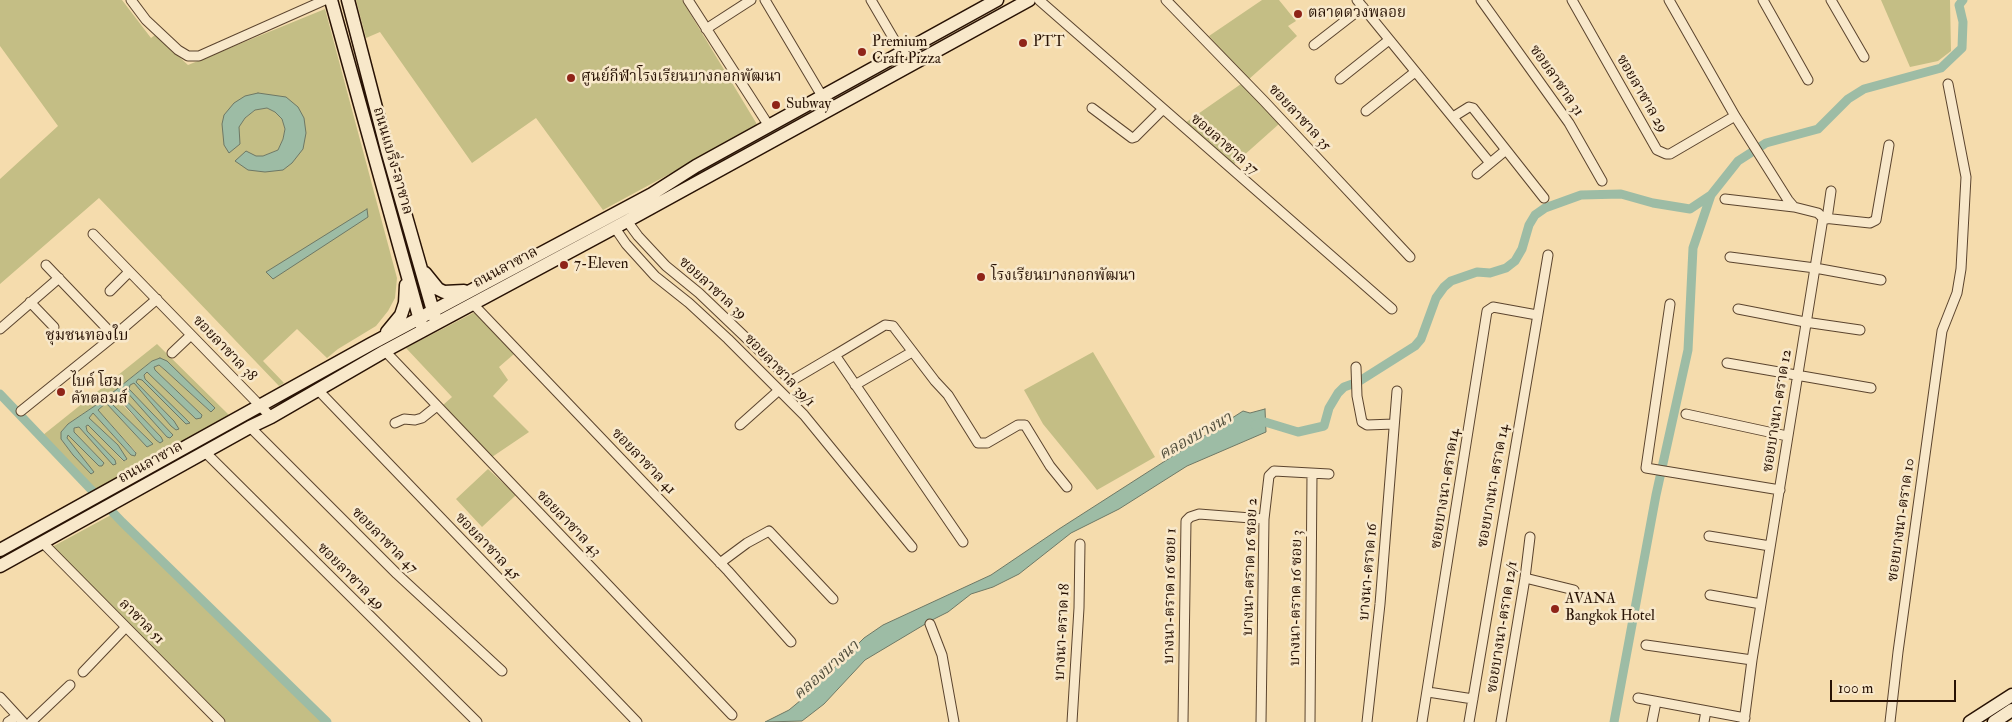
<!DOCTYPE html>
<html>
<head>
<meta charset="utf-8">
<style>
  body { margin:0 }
  #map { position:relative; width:2012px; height:722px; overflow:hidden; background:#f5dcad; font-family:"IM FELL Double Pica",serif }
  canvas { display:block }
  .scale { position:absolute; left:1830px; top:680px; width:126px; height:22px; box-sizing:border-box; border:2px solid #281204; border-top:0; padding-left:6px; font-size:15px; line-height:18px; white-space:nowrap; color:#281204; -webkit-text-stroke:4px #f8e8ca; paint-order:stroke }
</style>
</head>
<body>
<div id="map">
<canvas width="2012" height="722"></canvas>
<div class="scale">100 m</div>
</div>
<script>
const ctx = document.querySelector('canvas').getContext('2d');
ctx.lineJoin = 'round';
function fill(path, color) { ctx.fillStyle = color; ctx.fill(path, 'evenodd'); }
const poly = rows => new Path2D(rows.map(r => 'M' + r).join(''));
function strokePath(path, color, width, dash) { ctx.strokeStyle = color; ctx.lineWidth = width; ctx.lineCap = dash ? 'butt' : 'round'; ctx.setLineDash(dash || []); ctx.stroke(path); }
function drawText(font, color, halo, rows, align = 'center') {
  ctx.font = font + ' "IM FELL Double Pica","Noto Serif Thai",serif'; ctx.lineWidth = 5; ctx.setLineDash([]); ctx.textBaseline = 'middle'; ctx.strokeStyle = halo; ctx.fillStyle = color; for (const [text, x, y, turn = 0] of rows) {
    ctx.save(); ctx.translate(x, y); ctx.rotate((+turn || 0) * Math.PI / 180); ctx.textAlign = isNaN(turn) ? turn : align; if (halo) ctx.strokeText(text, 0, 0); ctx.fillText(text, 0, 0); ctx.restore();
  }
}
const green = poly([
  [0,0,122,0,151,38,155,35,188,65,325,9,397,278,395,298,388,311,376,326,338,349,327,358,297,329,263,361,284,383,279,386,99,198,0,284,0,179,58,126,0,46],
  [258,93,306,133,248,170,256,156,263,156,278,150,283,139,285,129,282,119,275,112,267,108,255,110,245,118,239,127],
  [356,0,682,0,758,126,603,210,536,118,472,163,380,32,366,38],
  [1262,0,1279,0,1296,21,1288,26,1297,36,1248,80,1209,36],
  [1881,0,1950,0,1951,51,1938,61,1910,67],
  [1241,84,1279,124,1233,165,1185,123],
  [475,312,514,354,499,367,508,380,493,396,529,432,492,457,443,405,452,397,406,348],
  [157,344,229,415,95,490,43,435],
  [160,358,211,412,165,370,158,365,154,367,155,370,202,415,201,418,147,372,144,375,145,379,180,415,189,421,186,424,142,380,138,379,136,382,174,421,134,382,130,385,129,389,172,435,167,437,125,389,120,394,161,437,160,443,115,397,111,400,112,404,153,444,147,447,106,403,98,410,136,452,135,456,131,455,93,413,89,418,118,445,126,461,123,461,88,424,86,426,87,431,115,460,116,464,79,427,74,428,74,432,104,463,69,434,67,438,71,444,73,455,61,439,61,432,68,424,102,401,152,361],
  [1093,352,1155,457,1097,490,1043,424,1024,390],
  [488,469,516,495,482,527,456,499],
  [111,515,322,722,226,722,52,547]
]);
const water = poly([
  [258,93,286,97,298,107,304,118,306,133,303,149,292,163,283,170,265,172,248,170,235,161,246,151,256,156,263,156,278,150,283,139,285,129,282,119,275,112,267,108,255,110,245,118,239,127,240,144,229,153,224,145,222,124,224,115,234,103,245,96,258,93],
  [367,209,368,217,273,279,266,272,367,209],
  [160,358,167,361,215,408,211,412,165,370,159,365,154,367,155,370,202,415,201,418,196,419,147,372,144,375,145,379,190,423,186,424,142,380,138,379,136,382,174,421,179,429,176,430,171,426,134,383,130,385,129,389,173,435,170,438,167,437,125,390,120,394,161,437,163,441,160,443,156,440,122,402,114,397,111,400,112,404,153,444,147,447,106,403,98,410,136,453,135,456,131,455,93,413,89,418,118,445,127,459,124,461,88,425,86,426,87,431,115,460,116,464,113,465,79,427,74,428,74,432,104,463,102,466,99,466,68,435,67,438,94,472,91,474,73,455,61,439,61,432,68,424,102,401,152,361,160,358],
  [1265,409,1266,432,1187,466,1119,509,1071,533,1019,574,993,587,971,594,948,612,932,620,865,660,824,704,802,721,765,722,789,710,807,695,864,638,883,625,991,575,1059,529,1243,411,1250,413,1265,409]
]);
const canal = poly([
  [0,394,122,522,327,722],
  [1255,425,1265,422,1298,432,1324,426,1329,408,1338,393,1344,387,1358,382,1415,346,1421,339,1436,298,1444,287,1451,281,1477,272,1490,273,1506,268,1515,261,1522,249,1529,225,1535,215,1545,208,1581,195,1621,194,1653,203,1690,209,1711,195,1738,161,1766,143,1818,129,1848,99,1864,89,1941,68,1962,48,1963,22,1959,5,1963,0],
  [1614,722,1656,495,1688,350,1693,248,1711,195]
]);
const street = poly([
  [131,0,146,20,178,50,188,56,199,56,325,0],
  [688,0,769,126],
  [765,0,822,96],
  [871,0,902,53],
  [1039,0,1392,309],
  [1166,0,1264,101,1410,257],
  [1357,0,1490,163],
  [1481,0,1569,123,1602,181],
  [1572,0,1657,150,1666,154,1670,154,1735,116],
  [1669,0,1735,116,1788,200,1794,207,1818,213,1823,218,1752,660,1744,722],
  [1763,0,1808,80],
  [1831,0,1864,57],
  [706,29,751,0],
  [1314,45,1363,7],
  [1340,79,1389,40],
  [1092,108,1132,138,1135,137,1163,109],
  [1366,111,1415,72],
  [1453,117,1469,107,1473,108,1544,198],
  [1477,174,1506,150],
  [1725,199,1794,207],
  [1823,218,1870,223,1876,220,1889,145],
  [1827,219,1831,191],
  [627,221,638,236,666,266,699,293,788,378,792,380,796,378,835,355,963,542],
  [615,228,626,244,655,276,689,303,728,339,804,415,912,547],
  [93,234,271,417],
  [1730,257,1815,268,1881,280],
  [46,265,114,336],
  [110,291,129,272],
  [30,302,54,327],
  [473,304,728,571,791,642],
  [1670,304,1646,468,1780,490],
  [1738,309,1805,322,1860,330],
  [0,329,59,278],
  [385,351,732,715],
  [172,353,191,335],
  [835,355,885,325,893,326,935,381,948,395,978,443,987,443,1018,425,1025,425,1050,466,1067,487],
  [1727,363,1871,388],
  [1356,367,1357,396,1362,422,1367,425,1394,424],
  [855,385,912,352],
  [318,390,637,722],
  [21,411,114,336,157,299],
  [1686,414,1787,436],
  [395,423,404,419,415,420,422,418,437,406],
  [740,425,778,391],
  [250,427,397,574,502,671],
  [205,452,477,722],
  [1709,536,1770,546],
  [42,542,220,722],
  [720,563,747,543,769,531,833,599],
  [1525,578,1574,590],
  [1710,595,1761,604],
  [930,624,942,655,954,722],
  [1646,645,1752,660],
  [83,672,126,627],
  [1428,692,1473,699],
  [0,697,23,722],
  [1638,698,1745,718],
  [8,722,17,716],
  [31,722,70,685],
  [1072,722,1079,608,1080,544],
  [1183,722,1186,521,1190,517,1199,514,1264,519],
  [1261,722,1264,519,1269,476,1274,471,1329,474],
  [1310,722,1312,474],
  [1367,722,1380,604,1397,391],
  [1422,722,1487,311,1493,307,1537,315],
  [1469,722,1548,255],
  [1501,722,1525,578,1530,537],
  [1652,722,1656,702],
  [1704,722,1706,711],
  [1890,722,1898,652,1942,331,1957,293,1961,269,1966,177,1948,84]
]);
const secondary = poly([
  [331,0,421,324],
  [348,0,387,150,435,318],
  [425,273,438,289,444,292,464,291],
  [387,332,401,315,405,303,406,285],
  [0,550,371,344,652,194,696,166,997,0],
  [0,566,250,427,271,417,385,351,627,221,1029,0],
  [1970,722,2012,695],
  [1994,722,2012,710]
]);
const markers = [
  [1298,14,5,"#8f2418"],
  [1023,43,5,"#8f2418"],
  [862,52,5,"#8f2418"],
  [571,78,5,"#8f2418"],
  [776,105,5,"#8f2418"],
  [564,265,5,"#8f2418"],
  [981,277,5,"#8f2418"],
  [61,392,5,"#8f2418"],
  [1555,609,5,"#8f2418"]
];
const poiNames = [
  ["ตลาดดวงพลอย",1308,14],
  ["Premium",872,43],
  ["Craft Pizza",872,60],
  ["PTT",1033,43],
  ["ศูนย์กีฬาโรงเรียนบางกอกพัฒนา",581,78],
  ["Subway",786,105],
  ["7-Eleven",574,265],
  ["โรงเรียนบางกอกพัฒนา",991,277],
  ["ไบค์ โฮม",71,383],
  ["คัทตอมส์",71,400],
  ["AVANA",1565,600],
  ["Bangkok Hotel",1565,617]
];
const streetNames = [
  ["ซอยลาซาล 31",1556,81,55],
  ["ซอยลาซาล 29",1641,94,60],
  ["ซอยลาซาล 35",1299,118,47],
  ["ซอยลาซาล 37",1224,145,41],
  ["ถนนแบริ่ง-ลาซาล",392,161,74],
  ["ถนนลาซาล",506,268,-28],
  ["ซอยลาซาล 39",712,289,42],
  ["ซอยลาซาล 38",224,349,46],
  ["ซอยลาซาล 39/1",779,371,46],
  ["ซอยบางนา-ตราด 12",1778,411,-81],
  ["ซอยลาซาล 41",643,462,46],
  ["ถนนลาซาล",151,463,-29],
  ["ซอยบางนา-ตราด 14",1494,486,-80],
  ["ซอยบางนา-ตราด14",1446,489,-81],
  ["ซอยบางนา-ตราด 10",1902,520,-82],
  ["ซอยลาซาล 43",568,524,46],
  ["ซอยลาซาล 47",384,541,45],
  ["ซอยลาซาล 45",487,547,46],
  ["บางนา-ตราด 16 ซอย 2",1251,567,-88],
  ["บางนา-ตราด 16",1369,572,-85],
  ["ซอยลาซาล 49",350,577,45],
  ["บางนา-ตราด 16 ซอย 1",1171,596,-89],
  ["บางนา-ตราด 16 ซอย 3",1297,598,-89],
  ["ลาซาล 51",141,622,45],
  ["ซอยบางนา-ตราด 12/1",1503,627,-81],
  ["บางนา-ตราด 18",1063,632,-87]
];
const neighbourhoodNames = [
  ["ชุมชนทองใบ",87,337]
];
const waterNames = [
  ["คลองบางนา",1196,437,-29],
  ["คลองบางนา",827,671,-41]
];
fill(green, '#c4be85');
fill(water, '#9dbca5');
strokePath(water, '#6e7865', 1);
strokePath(canal, '#9dbca5', 9);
strokePath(street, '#5b442e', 11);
strokePath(secondary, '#281204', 15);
strokePath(street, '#f8e8ca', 9);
strokePath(secondary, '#f8e8ca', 12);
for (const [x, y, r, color] of markers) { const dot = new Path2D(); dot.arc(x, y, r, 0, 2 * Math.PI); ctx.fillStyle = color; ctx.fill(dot); strokePath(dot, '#f8e8ca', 2); }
drawText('15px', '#281204', '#f8e8ca', poiNames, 'left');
drawText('15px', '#281204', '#f8e8ca', streetNames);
drawText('16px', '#281204', '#f8e8ca', neighbourhoodNames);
drawText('italic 16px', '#514e3c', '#f8e8ca', waterNames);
</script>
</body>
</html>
